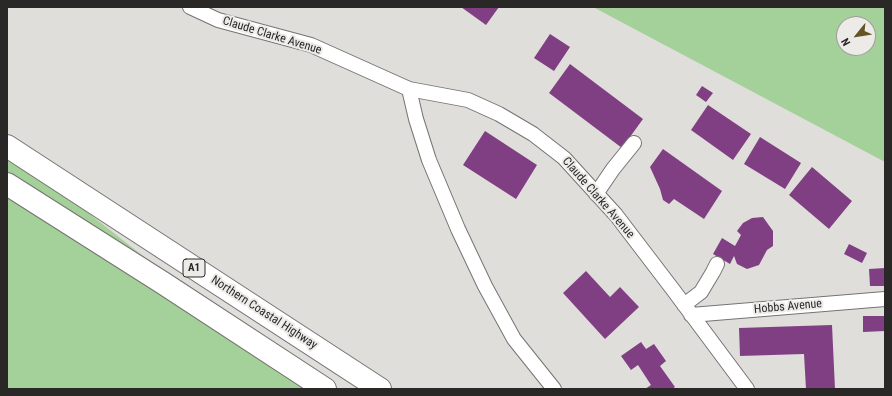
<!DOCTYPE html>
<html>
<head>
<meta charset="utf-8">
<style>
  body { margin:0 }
  #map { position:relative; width:892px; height:396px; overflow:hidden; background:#e0dedb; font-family:"Roboto Condensed",sans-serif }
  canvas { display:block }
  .frame { position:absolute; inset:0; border:8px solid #292827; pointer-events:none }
  .north { position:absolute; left:836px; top:16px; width:40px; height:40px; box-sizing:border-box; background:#edebe8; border:1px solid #9f9d9b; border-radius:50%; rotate:240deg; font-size:11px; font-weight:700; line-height:16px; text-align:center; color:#292827 }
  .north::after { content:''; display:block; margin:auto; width:14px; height:18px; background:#655522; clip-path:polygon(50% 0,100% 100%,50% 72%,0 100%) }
</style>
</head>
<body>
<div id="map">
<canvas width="892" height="396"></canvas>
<div class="frame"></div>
<div class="north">N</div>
</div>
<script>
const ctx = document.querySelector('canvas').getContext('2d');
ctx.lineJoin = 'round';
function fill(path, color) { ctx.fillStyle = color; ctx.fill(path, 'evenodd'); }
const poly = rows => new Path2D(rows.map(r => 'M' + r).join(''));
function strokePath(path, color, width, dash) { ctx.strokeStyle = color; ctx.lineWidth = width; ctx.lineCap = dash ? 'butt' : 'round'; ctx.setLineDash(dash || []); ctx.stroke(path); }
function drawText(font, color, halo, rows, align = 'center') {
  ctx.font = font + ' "Roboto Condensed",sans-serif'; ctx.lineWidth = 4; ctx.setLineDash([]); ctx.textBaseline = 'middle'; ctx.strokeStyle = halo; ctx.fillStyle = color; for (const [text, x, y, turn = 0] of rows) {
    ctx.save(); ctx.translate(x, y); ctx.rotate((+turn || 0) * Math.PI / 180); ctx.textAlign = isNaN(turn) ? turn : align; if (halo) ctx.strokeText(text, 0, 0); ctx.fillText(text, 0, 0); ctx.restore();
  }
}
const green = poly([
  [593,7,885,7,885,162],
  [844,24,868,24,868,48,844,48],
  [7,149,312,389,7,389]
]);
const building = poly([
  [461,7,499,7,486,25],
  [550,34,570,47,554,71,534,58],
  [570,64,643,119,622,148,549,93],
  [702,86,713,93,706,102,696,95],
  [708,105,751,134,733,160,691,130],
  [485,131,537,165,516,199,463,165],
  [760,137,801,163,785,189,744,164],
  [663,149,722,191,704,219,674,199,669,204,663,200,660,189,650,167],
  [812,167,852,201,829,229,789,195],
  [763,217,773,231,773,246,767,250,759,265,747,269,737,264,734,256,730,264,713,254,722,238,735,246,741,235,737,231,743,223,752,218],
  [849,244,867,253,862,263,844,254],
  [885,268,885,286,870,286,869,269],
  [586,271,610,297,620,287,639,307,605,339,563,293],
  [863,316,885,316,885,331,863,332],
  [832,325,835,389,806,389,804,354,740,356,739,328],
  [641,342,646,349,654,344,666,361,660,366,675,387,672,389,645,389,651,385,638,365,631,370,621,356]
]);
const minor = poly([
  [190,7,218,20,311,45,409,89,468,100,499,114,533,134,564,158,616,215,674,291,747,389],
  [409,89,416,119,429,160,458,229,485,286,514,339,554,389],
  [596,194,613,169,634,143],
  [684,305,701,292,713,272,717,264],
  [691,315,885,299]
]);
const trunk = poly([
  [7,146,380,389],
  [7,184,163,283,325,389]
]);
const shields = [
  [194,268,22]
];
const shieldNames = [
  ["A1",194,268]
];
const streetNames = [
  ["Claude Clarke Avenue",272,36,17],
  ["Claude Clarke Avenue",598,198,49],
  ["Hobbs Avenue",788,307,-5],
  ["Northern Coastal Highway",264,313,33]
];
fill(green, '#a4d19a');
fill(building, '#803f83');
strokePath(minor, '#767472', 16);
strokePath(trunk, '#767472', 24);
strokePath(minor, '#fff', 14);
strokePath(trunk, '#fff', 22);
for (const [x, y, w] of shields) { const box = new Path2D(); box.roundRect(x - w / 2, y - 9, w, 18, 3); ctx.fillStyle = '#edebe8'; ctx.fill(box); strokePath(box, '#292827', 1); }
drawText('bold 11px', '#292827', null, shieldNames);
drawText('12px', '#292827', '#edebe8', streetNames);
</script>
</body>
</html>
